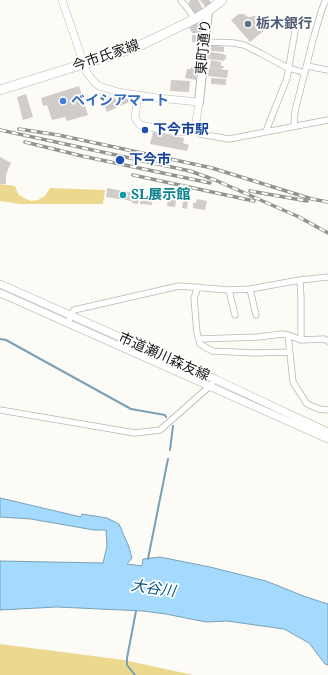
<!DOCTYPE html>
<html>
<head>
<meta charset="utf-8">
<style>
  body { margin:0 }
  canvas { display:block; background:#fcfbf5 }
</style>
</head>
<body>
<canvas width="328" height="675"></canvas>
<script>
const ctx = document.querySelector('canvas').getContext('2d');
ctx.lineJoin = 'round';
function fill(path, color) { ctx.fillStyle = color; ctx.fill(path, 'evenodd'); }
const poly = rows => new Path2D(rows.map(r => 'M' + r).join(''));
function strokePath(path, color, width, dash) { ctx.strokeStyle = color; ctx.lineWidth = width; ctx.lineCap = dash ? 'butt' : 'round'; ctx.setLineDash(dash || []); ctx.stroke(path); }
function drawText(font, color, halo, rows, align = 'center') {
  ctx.font = font + ' "Noto Serif","Noto Sans JP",serif'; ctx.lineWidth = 3.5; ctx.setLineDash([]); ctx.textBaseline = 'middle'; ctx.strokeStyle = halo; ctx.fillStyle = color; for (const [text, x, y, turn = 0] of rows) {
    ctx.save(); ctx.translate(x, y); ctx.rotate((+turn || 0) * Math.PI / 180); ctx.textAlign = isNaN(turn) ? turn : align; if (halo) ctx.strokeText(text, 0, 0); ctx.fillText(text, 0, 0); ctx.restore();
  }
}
const green = poly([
  [0,184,15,186,18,194,24,198,31,201,38,200,45,196,50,188,105,190,103,204,20,204,0,201],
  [0,644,124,660,193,675,0,675]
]);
const water = poly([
  [0,498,81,517,82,514,107,518,119,524,129,547,132,558,127,564,142,566,143,559,160,557,210,567,266,581,306,597,328,604,328,665,325,664,309,643,284,629,227,621,206,622,166,614,143,611,57,607,0,610,0,561,103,563,107,546,106,530,94,530,31,519,0,517,0,498]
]);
const stream = poly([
  [0,339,6,340,131,409,165,415,166,417],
  [170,450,173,426],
  [148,559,168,459],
  [135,675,127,665,127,658,136,611]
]);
const building = poly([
  [191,0,198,0,203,9,194,14,189,4,189,1],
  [200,0,209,0,212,3,206,8],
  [239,14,244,14,248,17,255,16,266,29,250,42,231,20],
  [202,21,201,34,192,33,189,27],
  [192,35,201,35,200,42,192,42],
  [211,45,224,47,224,52,211,51],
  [210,52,224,54,224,55,226,55,226,60,224,59,224,61,209,59],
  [211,60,221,62,221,66,224,66,224,67,221,69,210,68],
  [191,67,197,68,196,80,185,78,187,69,191,69],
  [209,68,228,70,227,78,208,76],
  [211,78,226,79,226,85,211,84],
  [171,80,190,81,189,92,170,91],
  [79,86,88,115,67,121,65,117,52,120,47,105,43,106,41,98],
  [100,93,115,97,118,107,107,112],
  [26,94,33,117,23,120,17,97],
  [116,95,134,100,120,106],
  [153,132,184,138,183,143,189,145,187,151,150,144],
  [0,157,11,163,6,174,6,184,0,184],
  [107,188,140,194,138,204,132,203,132,201,106,197],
  [169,194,177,195,175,207,167,206],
  [141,195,153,197,152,205,140,204],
  [197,199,207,201,205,210,193,208,193,203,196,203],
  [183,200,188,201,187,209,182,208]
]);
const minor = poly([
  [181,1,185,5,195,19],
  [205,42,234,43,244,45,260,53,286,67,305,73],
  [307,66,328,70],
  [294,126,295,111,314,36,322,9,326,0],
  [193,128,200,134,229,139,328,120],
  [266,131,287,78,296,25],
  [300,280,301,298,301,340],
  [198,287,194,298,197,333,200,344,212,351,255,353,289,352],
  [250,289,256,315],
  [229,290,235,315],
  [69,323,70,316,74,310,179,286,229,290,250,289,300,280,328,277],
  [288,335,293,382,307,404,319,409,328,410],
  [199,339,258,337,282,334,288,335,301,340,324,339,328,341],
  [0,410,135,433,160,430,210,386,215,379]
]);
const tertiary = poly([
  [62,0,87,73,95,83,99,86,118,92,157,98,199,102,196,122,193,128,186,132,176,132,140,125,135,118,138,95],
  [0,284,215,379,328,432],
  [0,293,328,439]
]);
const secondary = poly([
  [199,102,208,11]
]);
const primary = poly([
  [0,90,125,51,143,44,195,19,208,11,222,0]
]);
const rail = poly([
  [19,129,58,135,212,168,312,199,328,202],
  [0,130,190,171,215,180,299,217,328,233],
  [25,142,82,156,210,183],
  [133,175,254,201],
  [250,191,307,201]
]);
const markers = [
  [248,24,4,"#5c6f8a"],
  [63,101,4,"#3f7fe0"],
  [145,130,4,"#1a4fb4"],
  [120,160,5,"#1a4fb4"],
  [123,195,4,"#0f9aa8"]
];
const serviceNames = [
  ["栃木銀行",256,24]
];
const streetNames = [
  ["東町通り",204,47,-85],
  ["今市氏家線",106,56,-19],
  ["市道瀬川森友線",164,357,24]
];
const shopNames = [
  ["ベイシアマート",71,101]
];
const transitNames = [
  ["下今市駅",153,130],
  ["下今市",129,160]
];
const cultureNames = [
  ["SL展示館",131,195]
];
const waterNames = [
  ["大谷川",153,589,8]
];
fill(green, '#edd88f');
fill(water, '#a3dafd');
strokePath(water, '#79a0b7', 1);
strokePath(stream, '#79a0b7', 2);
fill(building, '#d1cbc9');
strokePath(minor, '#b9b7b2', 7);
strokePath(tertiary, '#b9b7b2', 8);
strokePath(secondary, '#b9b7b2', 10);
strokePath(primary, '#b9b7b2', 10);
strokePath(minor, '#fff', 5.5);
strokePath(tertiary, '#fff', 7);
strokePath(secondary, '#fff', 8);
strokePath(primary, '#fff', 9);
strokePath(rail, '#94938f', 3.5);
strokePath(rail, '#fff', 2, [6]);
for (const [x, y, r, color] of markers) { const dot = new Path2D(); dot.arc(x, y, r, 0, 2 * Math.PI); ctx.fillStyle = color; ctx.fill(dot); strokePath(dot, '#fff', 1.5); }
drawText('bold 14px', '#4e5e75', '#fff', serviceNames, 'left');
drawText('14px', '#181715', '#fff', streetNames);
drawText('bold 14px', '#366cbe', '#fff', shopNames, 'left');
drawText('bold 14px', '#164399', '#fff', transitNames, 'left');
drawText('bold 14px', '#0d838f', '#fff', cultureNames, 'left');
drawText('italic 15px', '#0b5a81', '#fff', waterNames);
</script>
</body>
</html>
